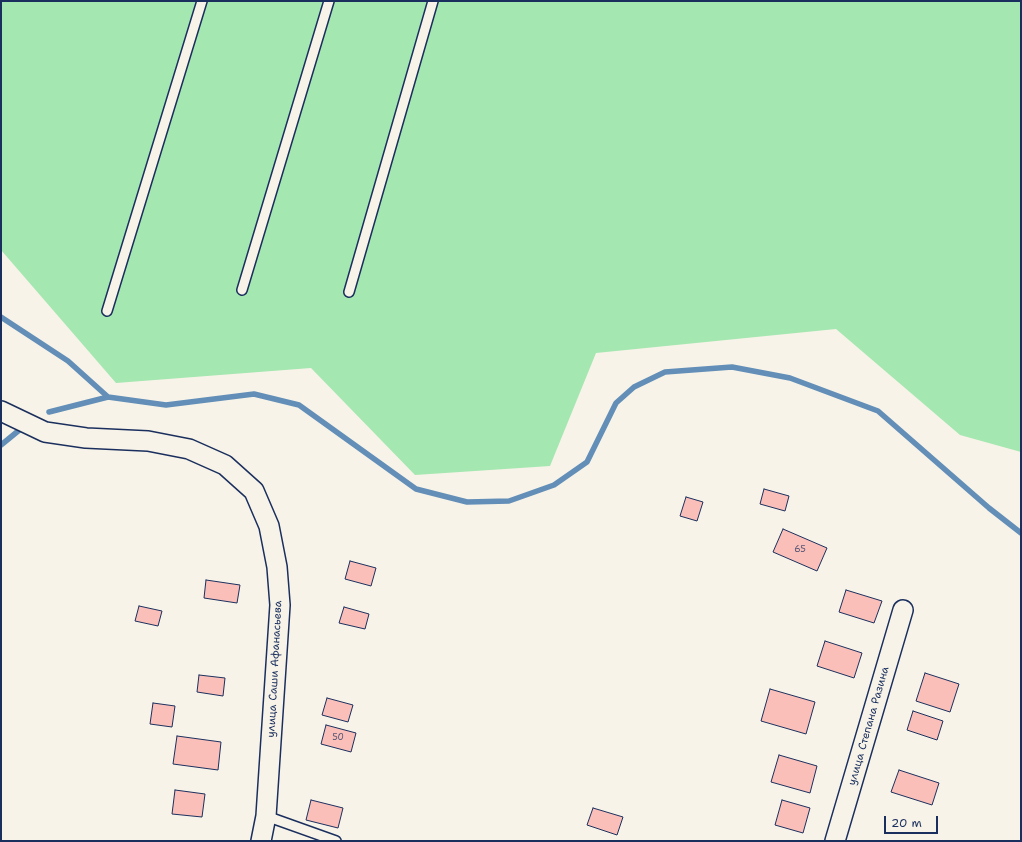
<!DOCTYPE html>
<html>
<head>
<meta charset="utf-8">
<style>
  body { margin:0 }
  #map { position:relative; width:1022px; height:842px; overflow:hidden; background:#f7f3e8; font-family:"Shantell Sans",sans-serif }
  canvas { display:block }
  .frame { position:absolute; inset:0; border:2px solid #1b2f5e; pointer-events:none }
  .scale { position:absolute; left:884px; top:816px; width:54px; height:18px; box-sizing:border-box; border:2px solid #1b2f5e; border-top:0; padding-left:5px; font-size:12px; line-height:14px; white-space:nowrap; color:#1b2f5e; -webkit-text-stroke:3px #f7f3e8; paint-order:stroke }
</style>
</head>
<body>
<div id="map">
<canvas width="1022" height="842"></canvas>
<div class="frame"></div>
<div class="scale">20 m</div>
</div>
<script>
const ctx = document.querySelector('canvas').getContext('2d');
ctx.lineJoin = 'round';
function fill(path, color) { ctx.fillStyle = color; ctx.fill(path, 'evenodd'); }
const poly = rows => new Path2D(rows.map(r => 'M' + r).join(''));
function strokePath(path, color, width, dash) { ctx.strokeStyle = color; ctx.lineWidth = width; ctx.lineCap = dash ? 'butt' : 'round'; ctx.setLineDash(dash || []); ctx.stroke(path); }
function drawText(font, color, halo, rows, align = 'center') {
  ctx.font = font + ' "Shantell Sans",sans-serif'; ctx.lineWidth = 4; ctx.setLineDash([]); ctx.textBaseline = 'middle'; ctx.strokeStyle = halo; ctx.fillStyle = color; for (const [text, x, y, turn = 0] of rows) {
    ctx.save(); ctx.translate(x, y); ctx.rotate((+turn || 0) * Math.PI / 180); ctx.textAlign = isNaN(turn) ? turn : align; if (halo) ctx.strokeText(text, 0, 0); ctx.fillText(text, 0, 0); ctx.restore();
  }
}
const green = poly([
  [1,1,1021,1,1021,452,960,435,836,329,596,353,550,466,415,475,311,368,116,383,1,250]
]);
const stream = poly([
  [1,317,68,361,108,397,166,405,254,394,299,405,416,489,467,502,509,501,554,485,587,462,616,403,634,387,665,372,732,367,790,378,878,411,989,508,1021,533],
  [49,412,108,397],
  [1,445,23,427]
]);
const building = poly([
  [764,489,789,496,785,511,760,504,764,489],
  [686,497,703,502,697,521,680,516,686,497],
  [783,529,827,548,817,571,773,552,783,529],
  [350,561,376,568,371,586,345,579,350,561],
  [206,580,240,585,237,603,204,598,206,580],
  [846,590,882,601,874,623,839,612,846,590],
  [139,606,162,611,158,626,135,621,139,606],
  [344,607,369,614,365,629,339,623,344,607],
  [825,641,862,653,854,678,817,666,825,641],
  [925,673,959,684,950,712,916,701,925,673],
  [199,675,225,678,223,696,197,692,199,675],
  [770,689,815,702,806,734,761,721,770,689],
  [327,698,353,705,348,722,322,715,327,698],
  [153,703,175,706,172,727,150,724,153,703],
  [913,711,943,721,937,740,907,730,913,711],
  [326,725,356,733,351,752,321,744,326,725],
  [177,736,221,742,218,770,173,764,177,736],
  [779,755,817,766,810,793,771,782,779,755],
  [899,770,939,783,932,805,891,792,899,770],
  [175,790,205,794,202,817,172,814,175,790],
  [311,800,343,808,338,828,306,820,311,800],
  [782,800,810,808,803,833,775,825,782,800],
  [593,808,623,817,617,835,587,825,593,808]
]);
const lane = poly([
  [242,290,329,1],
  [349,292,433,1],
  [107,311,202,1],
  [266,816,336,841]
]);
const street = poly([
  [1,411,45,432,86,438,148,441,189,449,225,465,254,491,269,526,277,567,280,605,266,816,261,841],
  [835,841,903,610]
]);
const numberNames = [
  ["65",800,550],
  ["50",338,738]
];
const streetNames = [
  ["улица Саши Афанасьева",275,669,-87],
  ["улица Степана Разина",869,726,-74]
];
fill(green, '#a5e7b1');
strokePath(stream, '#628eb7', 5.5);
fill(building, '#fabfb8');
strokePath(building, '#1b2f5e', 1);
strokePath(lane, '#1b2f5e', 12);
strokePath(street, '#1b2f5e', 22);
strokePath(lane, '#f7f3e8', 9);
strokePath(street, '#f7f3e8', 19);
drawText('9px', '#535374', null, numberNames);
drawText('11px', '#1b2f5e', '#f7f3e8', streetNames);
</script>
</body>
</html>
